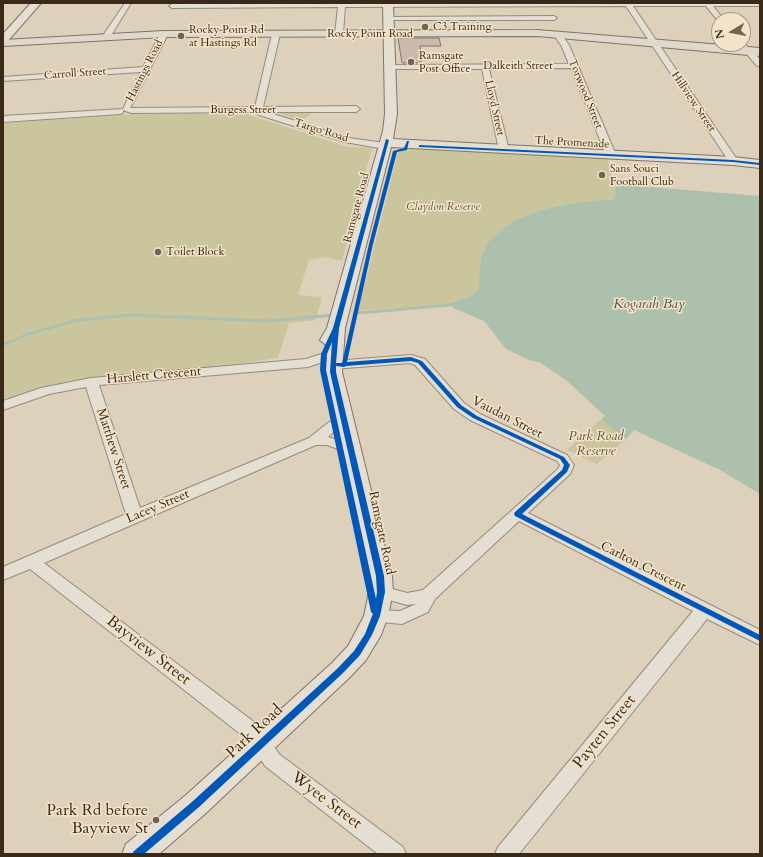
<!DOCTYPE html>
<html>
<head>
<meta charset="utf-8">
<style>
  body { margin:0 }
  #map { position:relative; width:763px; height:857px; overflow:hidden; background:#ddd1bb; font-family:Cardo,serif }
  canvas { display:block }
  .frame { position:absolute; inset:0; border:4px solid #3a2918; pointer-events:none }
  .north { position:absolute; left:711px; top:12px; width:40px; height:40px; box-sizing:border-box; background:#f3e4c9; border:1px solid #a99982; border-radius:50%; rotate:260deg; font-size:11px; font-weight:700; line-height:16px; text-align:center; color:#3a2918 }
  .north::after { content:''; display:block; margin:auto; width:14px; height:18px; background:#736451; clip-path:polygon(50% 0,100% 100%,50% 72%,0 100%) }
</style>
</head>
<body>
<div id="map">
<canvas width="763" height="857"></canvas>
<div class="frame"></div>
<div class="north">N</div>
</div>
<script>
const ctx = document.querySelector('canvas').getContext('2d');
ctx.lineJoin = 'round';
function fill(path, color) { ctx.fillStyle = color; ctx.fill(path, 'evenodd'); }
const poly = rows => new Path2D(rows.map(r => 'M' + r).join(''));
function strokePath(path, color, width, dash) { ctx.strokeStyle = color; ctx.lineWidth = width; ctx.lineCap = dash ? 'butt' : 'round'; ctx.setLineDash(dash || []); ctx.stroke(path); }
function drawText(font, color, halo, rows, align = 'center') {
  ctx.font = font + ' Cardo,serif'; ctx.lineWidth = 3; ctx.setLineDash([]); ctx.textBaseline = 'middle'; ctx.strokeStyle = halo; ctx.fillStyle = color; for (const [text, x, y, turn = 0] of rows) {
    ctx.save(); ctx.translate(x, y); ctx.rotate((+turn || 0) * Math.PI / 180); ctx.textAlign = isNaN(turn) ? turn : align; if (halo) ctx.strokeText(text, 0, 0); ctx.fillText(text, 0, 0); ctx.restore();
  }
}
const green = poly([
  [271,111,314,111,302,121],
  [243,113,348,147,372,148,342,261,326,257,309,260,298,295,322,297,316,320,289,323,278,358,3,399,3,123,135,114],
  [412,149,607,158,616,187,615,197,605,201,567,204,542,210,515,220,502,229,488,242,481,257,478,290,471,296,449,304,358,311,398,152],
  [601,419,626,439,597,464,567,450]
]);
const water = poly([
  [626,185,760,196,760,494,720,470,634,430,626,439,601,419,605,416,567,381,541,363,529,360,506,349,484,321,453,308,449,304,471,296,478,290,481,257,488,242,502,229,515,220,542,210,567,204,613,199,615,197,616,187]
]);
const stream = poly([
  [359,313,450,305],
  [3,345,28,334,77,320,131,315,267,321,335,315]
]);
const building = poly([
  [398,38,439,38,441,46,420,46,422,61,420,61,420,63,402,63,398,38]
]);
const street = poly([
  [125,3,131,3,109,39,103,39,102,37,125,3],
  [339,3,760,3,760,6,713,6,724,20,719,20,719,22,706,6,633,6,738,161,736,163,730,163,626,6,345,7,343,34,339,36,335,34,338,7,172,8,169,6,172,4,339,3],
  [388,17,554,16,557,18,554,20,386,20,385,19,388,17],
  [161,32,168,34,130,108,255,107,272,34,276,32,280,34,263,107,356,106,360,109,356,112,267,112,349,138,385,143,390,146,385,149,345,142,259,115,255,112,131,113,123,110,123,113,120,114,3,122,3,116,123,109,141,72,3,81,3,77,143,67,161,32],
  [554,32,560,32,569,45,616,155,614,157,608,157,606,155,571,68,489,69,509,150,504,153,499,150,482,69,390,69,386,67,390,65,569,64,561,45,553,34,554,32],
  [743,42,760,59,760,66,757,66,738,44,743,44,743,42],
  [324,353,330,357,329,360,308,367,99,385,140,508,309,438,329,422,334,421,339,422,341,425,328,437,343,442,345,445,343,448,338,449,327,445,316,445,44,563,262,728,279,754,403,847,406,854,378,854,265,766,248,740,30,569,3,580,3,567,126,514,86,387,49,394,3,410,3,401,41,388,91,378,306,359,324,353],
  [411,355,425,359,464,403,480,414,567,455,574,465,570,474,528,513,760,630,760,645,707,619,519,854,495,854,498,847,693,611,519,521,435,599,428,612,402,624,370,621,367,616,370,611,376,610,400,611,416,604,407,605,375,596,373,592,375,588,381,586,407,593,423,590,558,469,560,465,557,461,470,420,454,409,415,365,410,363,333,369,327,365,333,361,411,355]
]);
const secondary = poly([
  [31,3,41,3,7,42,3,43,3,34,31,3],
  [383,3,393,3,397,114,393,139,733,157,760,160,760,168,733,165,391,147,345,328,342,372,392,576,393,592,388,616,381,635,366,660,350,677,206,813,159,854,122,854,126,844,186,795,332,663,348,646,364,616,369,592,368,576,324,372,326,345,320,340,327,328,383,131,385,114,383,3]
]);
const primary = poly([
  [537,30,760,48,760,56,537,36,164,37,3,46,3,40,164,31,537,30]
]);
const cycleway = poly([
  [386,139,389,140,339,328,336,363,342,363,369,244,393,151,404,148,407,141,409,141,407,150,397,152,373,244,347,362,411,357,422,361,461,405,477,416,564,457,570,465,567,472,522,514,760,635,760,641,515,516,514,514,515,512,562,470,564,465,560,459,473,418,457,407,418,363,411,361,346,366,344,367,336,366,336,372,384,576,385,592,380,616,372,635,360,655,344,672,199,807,144,854,132,854,134,851,193,801,338,668,354,651,365,634,372,616,373,614,371,612,320,370,321,354,333,328,386,139],
  [332,342,330,372,376,576,377,592,376,599,326,370,327,354,332,342],
  [419,145,733,160,760,163,760,165,733,162,420,147,419,147,419,145]
]);
const markers = [
  [425,27,4,"#736451"],
  [181,36,4,"#736451"],
  [411,62,4,"#736451"],
  [602,175,4,"#736451"],
  [158,252,4,"#736451"],
  [156,820,4,"#736451"]
];
const farPoinames = [
  ["C3 Training",433,27],
  ["Rocky Point Rd",189,30],
  ["at Hastings Rd",189,43],
  ["Ramsgate",419,56],
  ["Post Office",419,69],
  ["Sans Souci",610,169],
  ["Football Club",610,182],
  ["Toilet Block",166,252]
];
const farStreetnames = [
  ["Rocky Point Road",370,34],
  ["Dalkeith Street",518,66],
  ["Hastings Road",145,71,-63],
  ["Carroll Street",75,74,-4],
  ["Torwood Street",585,94,68],
  ["Hillview Street",693,102,56],
  ["Lloyd Street",494,108,77],
  ["Burgess Street",243,110],
  ["Targo Road",321,131,17],
  ["The Promenade",572,143,3],
  ["Ramsgate Road",357,208,-75]
];
const farParknames = [
  ["Claydon Reserve",443,207]
];
const streetNames = [
  ["Harslett Crescent",154,376,-5],
  ["Vaudan Street",507,418,27],
  ["Matthew Street",113,449,72],
  ["Lacey Street",158,507,-23],
  ["Ramsgate Road",381,533,78],
  ["Carlton Crescent",643,567,27]
];
const parkNames = [
  ["Park Road",596,437],
  ["Reserve",596,452]
];
const waterNames = [
  ["Kogarah Bay",649,305]
];
const nearStreetnames = [
  ["Bayview Street",148,651,38],
  ["Park Road",255,732,-43],
  ["Payten Street",605,732,-51],
  ["Wyee Street",326,801,37]
];
const nearPoinames = [
  ["Park Rd before",148,811],
  ["Bayview St",148,829]
];
fill(green, '#cbc59e');
fill(water, '#adc0ad');
strokePath(stream, '#adc0ad', 3);
fill(building, '#ccb8ad');
strokePath(building, '#7d7567', 1);
strokePath(street, '#948b7d', 2);
strokePath(secondary, '#7d7567', 2);
strokePath(primary, '#7d7567', 2);
fill(street, '#e4ded3');
fill(secondary, '#e4ded3');
fill(primary, '#dfd8cb');
fill(cycleway, '#0057b8');
for (const [x, y, r, color] of markers) { const dot = new Path2D(); dot.arc(x, y, r, 0, 2 * Math.PI); ctx.fillStyle = color; ctx.fill(dot); strokePath(dot, '#f3e4c9', 1.5); }
drawText('11px', '#3a2918', '#f3e4c9', farPoinames, 'left');
drawText('11px', '#3a2918', '#f3e4c9', farStreetnames);
drawText('italic 11px', '#5a4e34', '#f3e4c9', farParknames);
drawText('13px', '#3a2918', '#f3e4c9', streetNames);
drawText('italic 13px', '#5a4e34', '#f3e4c9', parkNames);
drawText('italic 14px', '#524d3c', '#f3e4c9', waterNames);
drawText('16px', '#3a2918', '#f3e4c9', nearStreetnames);
drawText('16px', '#3a2918', '#f3e4c9', nearPoinames, 'right');
</script>
</body>
</html>
